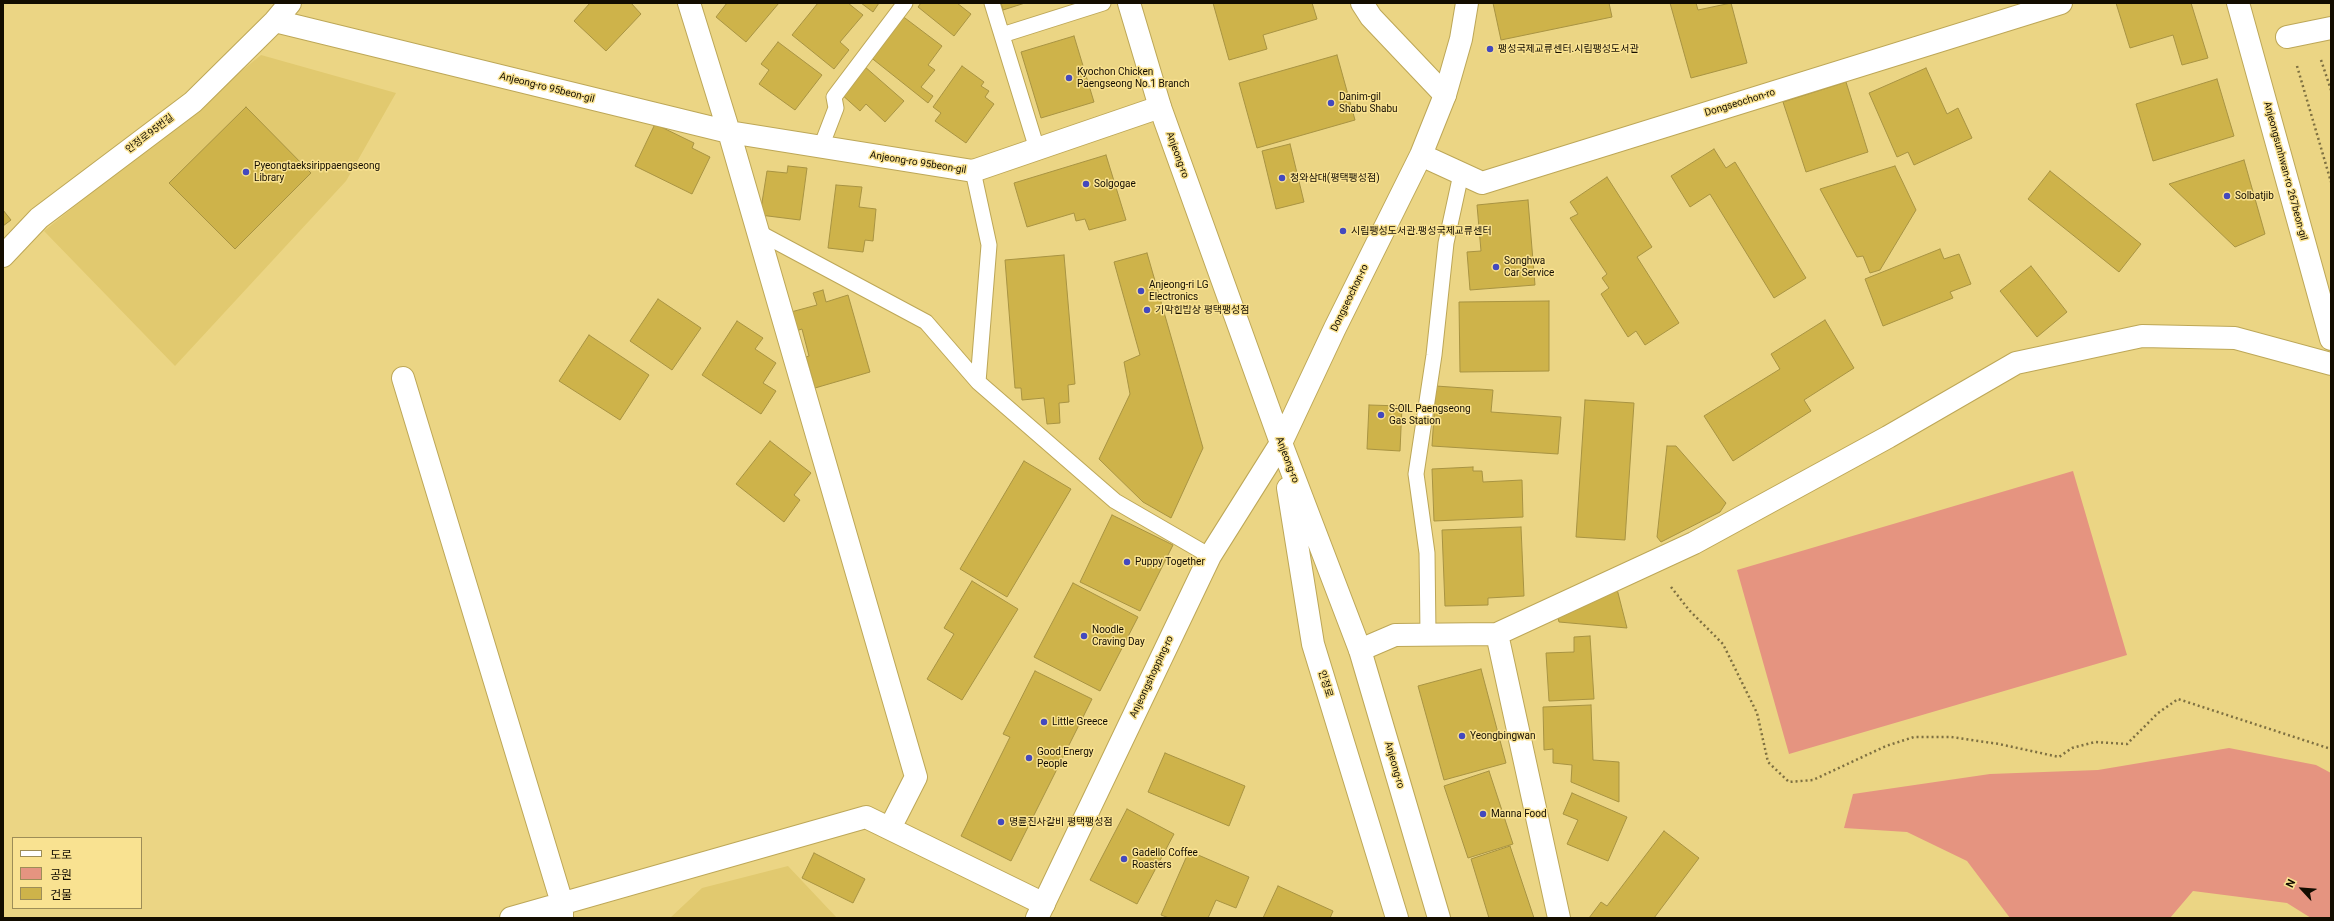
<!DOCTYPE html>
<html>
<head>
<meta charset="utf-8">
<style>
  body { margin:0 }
  #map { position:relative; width:2334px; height:921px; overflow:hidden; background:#ebd584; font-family:Roboto,"Noto Sans KR",sans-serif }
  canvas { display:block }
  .frame { position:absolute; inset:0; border:4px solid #130d00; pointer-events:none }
  .legend { position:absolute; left:12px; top:837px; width:130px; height:72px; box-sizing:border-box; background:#f9e291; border:1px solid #9d8d57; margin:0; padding:5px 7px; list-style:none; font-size:12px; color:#130d00 }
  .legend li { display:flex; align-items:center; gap:8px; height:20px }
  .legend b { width:20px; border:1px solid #9d8d57 }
  .north { position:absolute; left:2282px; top:869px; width:40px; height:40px; -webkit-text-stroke:3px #f9e291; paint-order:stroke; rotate:296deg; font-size:11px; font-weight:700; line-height:16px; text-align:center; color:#130d00 }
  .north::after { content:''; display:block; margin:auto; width:14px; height:18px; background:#130d00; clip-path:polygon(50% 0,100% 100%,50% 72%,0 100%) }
</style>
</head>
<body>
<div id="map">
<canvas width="2334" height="921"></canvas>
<div class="frame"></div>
<ul class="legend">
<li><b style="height:5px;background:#fff"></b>도로</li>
<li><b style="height:11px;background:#e59480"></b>공원</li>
<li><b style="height:11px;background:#ceb34a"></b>건물</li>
</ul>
<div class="north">N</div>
</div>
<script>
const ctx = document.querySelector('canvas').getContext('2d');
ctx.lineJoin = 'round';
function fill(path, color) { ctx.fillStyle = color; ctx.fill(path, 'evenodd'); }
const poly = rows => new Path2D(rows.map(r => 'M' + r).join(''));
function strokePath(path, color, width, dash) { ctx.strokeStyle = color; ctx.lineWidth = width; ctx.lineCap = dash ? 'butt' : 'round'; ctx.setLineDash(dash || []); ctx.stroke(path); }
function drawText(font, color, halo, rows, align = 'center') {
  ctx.font = font + ' Roboto,"Noto Sans KR",sans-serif'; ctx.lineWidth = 3; ctx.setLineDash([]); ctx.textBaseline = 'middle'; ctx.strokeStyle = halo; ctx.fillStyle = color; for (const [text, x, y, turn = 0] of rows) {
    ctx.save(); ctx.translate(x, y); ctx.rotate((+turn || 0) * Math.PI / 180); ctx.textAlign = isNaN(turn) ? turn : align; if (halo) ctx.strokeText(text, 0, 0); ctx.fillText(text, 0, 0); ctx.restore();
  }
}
const built = poly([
  [261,55,396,93,346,181,175,366,44,231],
  [788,866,837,918,670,918,702,888]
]);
const green = poly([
  [2073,471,2127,655,1789,754,1737,570],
  [2229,748,2316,765,2331,773,2331,918,2311,918,2287,903,2193,891,2170,918,2010,918,1967,861,1907,832,1844,828,1853,794,1990,774,2098,770]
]);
const building = poly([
  [590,3,631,3,641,14,606,51,574,21,590,3],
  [727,3,779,3,746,42,716,17,727,3],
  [818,3,848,3,863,15,840,42,849,50,834,69,792,35,818,3],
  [861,3,879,3,873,12,861,3],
  [921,3,957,3,971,14,954,36,918,7,921,3],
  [1001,3,1025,3,1003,10,1001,3],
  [1213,3,1312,3,1317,19,1263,35,1267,49,1229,60,1213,3],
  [1493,3,1609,3,1612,17,1501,40,1493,3],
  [1670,3,1696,3,1698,10,1731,3,1747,63,1691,78,1670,3],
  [2116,3,2191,3,2208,58,2182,65,2173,35,2130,48,2116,3],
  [901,15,942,46,928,65,935,70,921,87,933,96,928,103,869,56,901,15],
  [1074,36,1094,102,1041,118,1021,52,1074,36],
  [778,42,822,75,795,110,759,84,769,70,761,64,778,42],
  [1337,55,1355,120,1257,148,1239,83,1337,55],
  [864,66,904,101,885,122,866,104,860,111,840,93,864,66],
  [962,66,984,82,981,86,989,91,985,97,994,104,966,143,935,121,941,113,933,107,962,66],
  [1926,68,1947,114,1958,108,1972,138,1914,165,1908,152,1897,157,1869,93,1926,68],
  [2217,79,2234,136,2153,161,2136,104,2217,79],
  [1846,82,1868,152,1806,172,1783,102,1846,82],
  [246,107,311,173,235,249,169,183,246,107],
  [655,124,694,143,692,148,710,157,692,194,635,166,655,124],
  [1290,144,1304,202,1276,209,1262,151,1290,144],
  [1714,149,1726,168,1735,162,1806,278,1774,298,1710,194,1690,207,1671,176,1714,149],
  [1106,155,1126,220,1089,230,1085,219,1076,221,1074,213,1027,227,1014,183,1106,155],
  [2244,160,2265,234,2235,247,2169,184,2244,160],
  [788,166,807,168,800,220,760,215,767,171,787,173,788,166],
  [1895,166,1916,210,1880,270,1870,273,1863,256,1857,257,1820,189,1895,166],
  [2050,171,2141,244,2119,272,2028,199,2050,171],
  [1607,177,1652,247,1637,257,1679,323,1645,345,1636,331,1628,337,1601,294,1609,288,1602,278,1607,274,1570,218,1578,214,1570,202,1607,177],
  [836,185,862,187,859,207,876,209,873,241,865,240,863,252,828,248,836,185],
  [1528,200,1535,285,1470,290,1467,252,1481,251,1477,205,1528,200],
  [3,210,11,220,3,226,3,210],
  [1940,249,1944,259,1959,254,1971,284,1950,292,1953,298,1883,326,1865,279,1940,249],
  [1147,253,1203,448,1171,518,1143,502,1099,459,1130,394,1124,362,1140,355,1114,262,1147,253],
  [1064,255,1075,384,1068,385,1069,402,1059,403,1060,423,1047,424,1044,398,1022,400,1021,388,1015,388,1005,260,1064,255],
  [2031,266,2067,312,2037,337,2000,291,2031,266],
  [823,290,826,302,848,295,870,372,815,388,806,357,809,356,802,329,796,331,791,312,817,305,813,293,823,290],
  [658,299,701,328,672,370,630,341,658,299],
  [1549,301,1549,371,1460,372,1459,302,1549,301],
  [1825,320,1854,368,1804,400,1811,411,1733,461,1704,416,1780,369,1771,354,1825,320],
  [737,321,763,338,755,349,776,363,763,383,776,391,761,414,702,375,737,321],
  [589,335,649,375,620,420,559,381,589,335],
  [1436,386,1493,390,1491,412,1561,417,1558,454,1432,446,1436,386],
  [1585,400,1634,403,1625,540,1576,537,1585,400],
  [1369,405,1402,406,1400,451,1367,449,1369,405],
  [770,441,811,473,794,495,800,500,784,522,736,484,770,441],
  [1667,446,1676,446,1726,503,1720,512,1661,542,1657,537,1667,446],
  [1024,461,1071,489,1007,597,960,569,1024,461],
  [1473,467,1473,471,1482,471,1483,482,1522,480,1523,517,1434,521,1432,469,1473,467],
  [1112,515,1173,545,1140,611,1080,582,1112,515],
  [1521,527,1524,596,1488,598,1488,605,1445,606,1442,530,1521,527],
  [972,581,1018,609,962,700,927,679,954,634,944,628,972,581],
  [1073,583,1138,617,1100,691,1034,657,1073,583],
  [1617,589,1627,628,1559,622,1556,610,1617,589],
  [1590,636,1594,699,1549,701,1546,653,1574,652,1574,637,1590,636],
  [1481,669,1506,763,1444,780,1418,686,1481,669],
  [1035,671,1092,699,1011,861,961,836,1010,737,1003,734,1035,671],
  [1591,705,1593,760,1619,762,1619,802,1571,782,1572,765,1553,763,1553,749,1544,750,1543,707,1591,705],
  [1165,753,1245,786,1229,826,1148,792,1165,753],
  [1489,771,1513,844,1468,858,1444,786,1489,771],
  [1572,793,1627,817,1608,861,1567,844,1578,820,1563,814,1572,793],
  [1127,809,1174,834,1137,904,1090,880,1127,809],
  [1664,831,1699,858,1654,918,1589,918,1601,902,1607,906,1664,831],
  [1510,846,1534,918,1489,918,1471,859,1510,846],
  [1189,851,1249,877,1236,908,1216,900,1208,918,1169,918,1161,915,1189,851],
  [814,853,865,879,853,903,802,878,814,853],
  [1278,886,1333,911,1330,918,1263,918,1278,886]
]);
const path = poly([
  [2321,60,2331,90],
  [2297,66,2331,182],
  [1671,587,1689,610,1723,644,1757,713,1768,762,1789,782,1813,780,1886,746,1914,737,1951,737,1999,744,2059,757,2072,748,2095,742,2127,744,2158,713,2178,699,2331,749]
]);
const lane = poly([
  [992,3,1037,149],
  [1002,35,1103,3],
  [821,147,836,108,834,97,905,3],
  [973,171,989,245,978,382,1115,501,1210,556],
  [758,232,926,322,978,382],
  [1428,634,1427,553,1416,474,1434,355,1446,243,1461,174]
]);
const street = poly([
  [689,3,729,132,916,777,890,828],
  [1362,3,1371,17,1445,95],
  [275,21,729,132,973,171,1160,107],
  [2287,37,2331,28],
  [3,256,39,218,193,102,275,21,290,3],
  [403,378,562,903,562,917],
  [1497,634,1694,543,1888,437,2016,363,2142,336,2235,338,2331,364],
  [1360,650,1395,635,1497,634,1559,918],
  [511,918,866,817,1044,904]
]);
const secondary = poly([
  [1129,3,1160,107,1281,443,1360,650,1439,918],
  [2238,3,2331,339],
  [1421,155,1482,183,2061,3],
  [1288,488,1313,644,1397,918],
  [1037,918,1210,556,1281,443,1335,328,1421,155,1445,95,1461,39,1467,3]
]);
const markers = [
  [1490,49,4,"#4349be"],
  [1069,78,4,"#4349be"],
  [1331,103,4,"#4349be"],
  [246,172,4,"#4349be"],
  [1282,178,4,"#4349be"],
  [1086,184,4,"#4349be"],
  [2227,196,4,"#4349be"],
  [1343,231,4,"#4349be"],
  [1496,267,4,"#4349be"],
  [1141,291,4,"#4349be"],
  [1147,310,4,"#4349be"],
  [1381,415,4,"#4349be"],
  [1127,562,4,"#4349be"],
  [1084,636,4,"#4349be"],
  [1044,722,4,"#4349be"],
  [1462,736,4,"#4349be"],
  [1029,758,4,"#4349be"],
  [1483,814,4,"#4349be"],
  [1001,822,4,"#4349be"],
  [1124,859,4,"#4349be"]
];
const poiNames = [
  ["팽성국제교류센터.시립팽성도서관",1498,49],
  ["Kyochon Chicken",1077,72],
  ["Paengseong No.1 Branch",1077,84],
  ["Danim-gil",1339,97],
  ["Shabu Shabu",1339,109],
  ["Pyeongtaeksirippaengseong",254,166],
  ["Library",254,178],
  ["청와삼대(평택팽성점)",1290,178],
  ["Solgogae",1094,184],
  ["Solbatjib",2235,196],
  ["시립팽성도서관.팽성국제교류센터",1351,231],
  ["Songhwa",1504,261],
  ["Car Service",1504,273],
  ["Anjeong-ri LG",1149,285],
  ["Electronics",1149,297],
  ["기막힌밥상 평택팽성점",1155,310],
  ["S-OIL Paengseong",1389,409],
  ["Gas Station",1389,421],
  ["Puppy Together",1135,562],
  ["Noodle",1092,630],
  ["Craving Day",1092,642],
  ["Little Greece",1052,722],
  ["Yeongbingwan",1470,736],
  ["Good Energy",1037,752],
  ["People",1037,764],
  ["Manna Food",1491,814],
  ["명륜진사갈비 평택팽성점",1009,822],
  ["Gadello Coffee",1132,853],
  ["Roasters",1132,865]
];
const streetNames = [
  ["Anjeong-ro 95beon-gil",547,88,14],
  ["Dongseochon-ro",1740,103,-17],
  ["안정로95번길",150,134,-37],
  ["Anjeong-ro",1177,155,70],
  ["Anjeong-ro 95beon-gil",918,163,9],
  ["Anjeongsunhwan-ro 267beon-gil",2285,171,75],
  ["Dongseochon-ro",1350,298,-64],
  ["Anjeong-ro",1287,460,69],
  ["Anjeongshopping-ro",1152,677,-65],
  ["안정로",1325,684,73],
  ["Anjeong-ro",1394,765,74]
];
fill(built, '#e1c96f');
fill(green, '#e59480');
fill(building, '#ceb34a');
strokePath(building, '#a89342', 1);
strokePath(lane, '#bda757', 17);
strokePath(street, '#bda757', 24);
strokePath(secondary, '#bda757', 24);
strokePath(path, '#7e7041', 2.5, [2, 3]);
strokePath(lane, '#fff', 15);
strokePath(street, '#fff', 22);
strokePath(secondary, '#fff', 22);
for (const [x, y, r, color] of markers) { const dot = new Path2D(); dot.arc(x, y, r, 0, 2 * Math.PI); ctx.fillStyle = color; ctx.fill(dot); strokePath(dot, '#f9e291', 1.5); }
drawText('10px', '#130d00', '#f9e291', poiNames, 'left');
drawText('10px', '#130d00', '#f9e291', streetNames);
</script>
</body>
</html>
